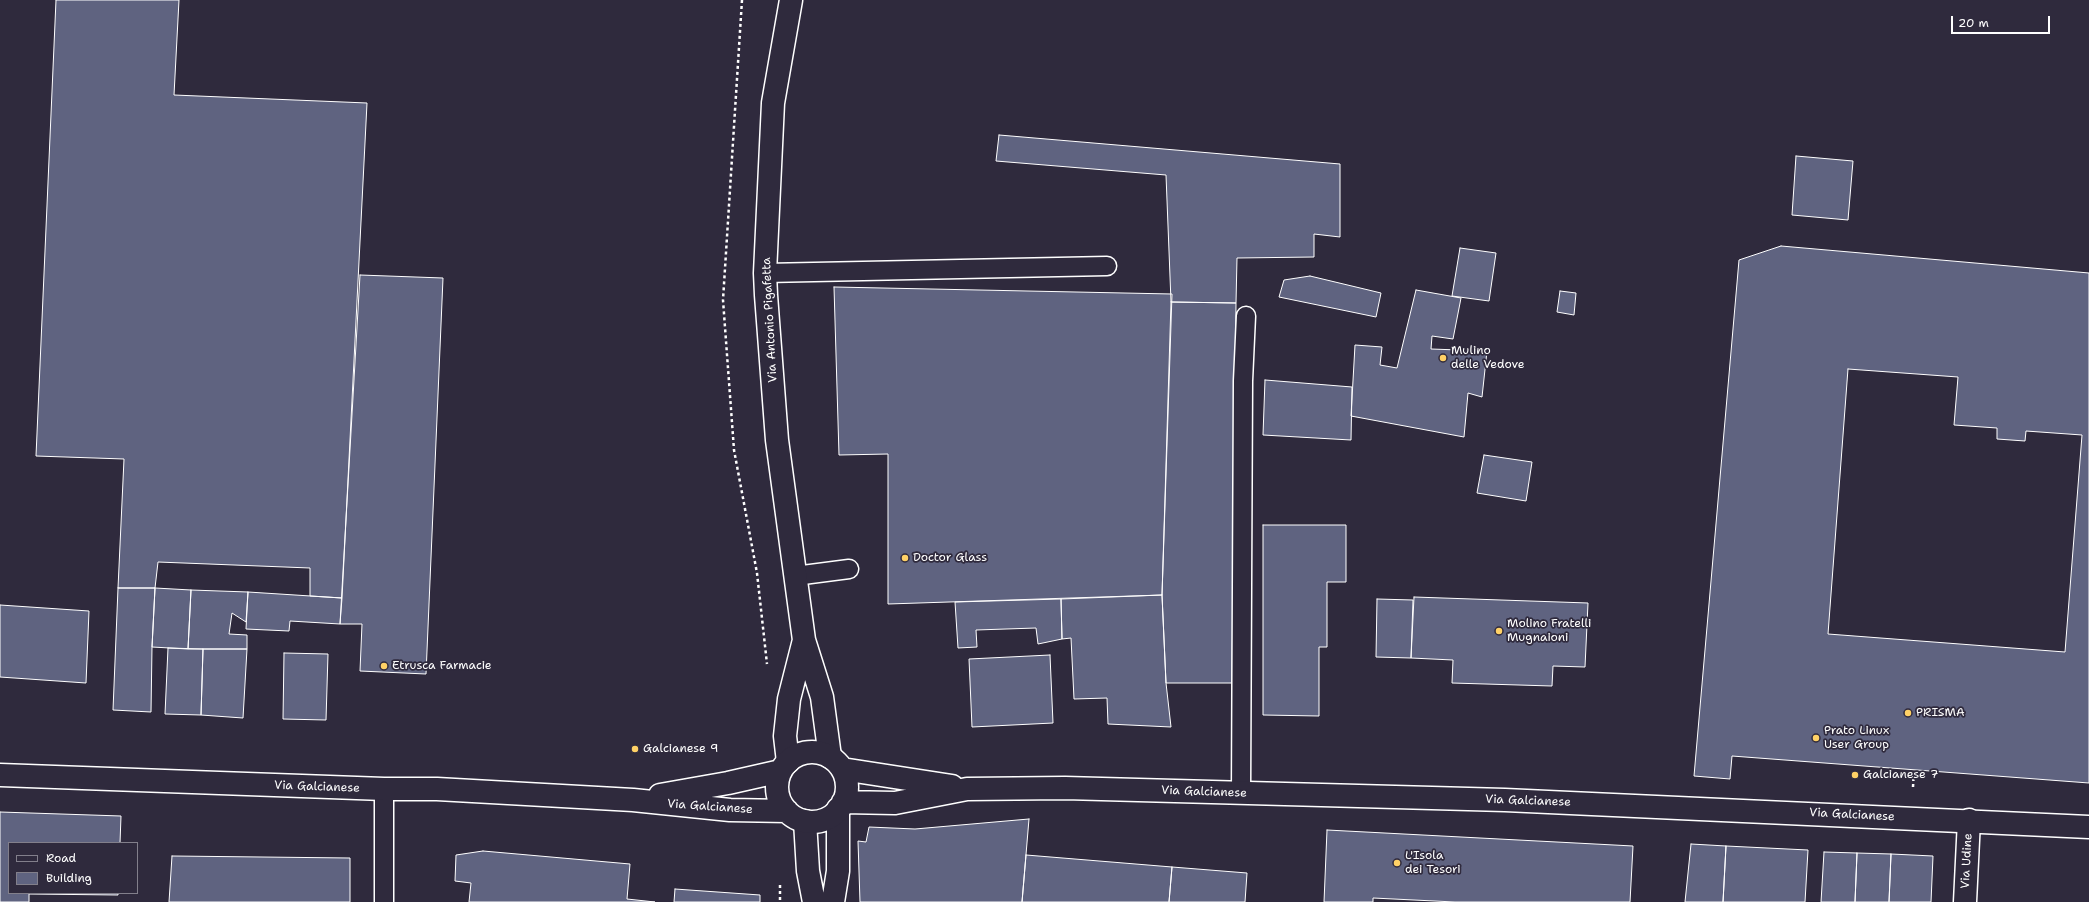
<!DOCTYPE html>
<html>
<head>
<meta charset="utf-8">
<style>
  body { margin:0 }
  #map { position:relative; width:2089px; height:902px; overflow:hidden; background:#2f2a3d; font-family:"Shantell Sans",sans-serif }
  canvas { display:block }
  .legend { position:absolute; left:8px; top:842px; width:130px; height:52px; box-sizing:border-box; background:#2f2a3d; border:1px solid #827f8b; margin:0; padding:5px 7px; list-style:none; font-size:12px; color:#fff }
  .legend li { display:flex; align-items:center; gap:8px; height:20px }
  .legend b { width:20px; border:1px solid #827f8b }
  .scale { position:absolute; left:1951px; top:16px; width:99px; height:18px; box-sizing:border-box; border:2px solid #fff; border-top:0; padding-left:5px; font-size:12px; line-height:14px; white-space:nowrap; color:#fff; -webkit-text-stroke:3px #2f2a3d; paint-order:stroke }
</style>
</head>
<body>
<div id="map">
<canvas width="2089" height="902"></canvas>
<ul class="legend">
<li><b style="height:5px;background:#2f2a3d"></b>Road</li>
<li><b style="height:11px;background:#5f6380"></b>Building</li>
</ul>
<div class="scale">20 m</div>
</div>
<script>
const ctx = document.querySelector('canvas').getContext('2d');
ctx.lineJoin = 'round';
function fill(path, color) { ctx.fillStyle = color; ctx.fill(path, 'evenodd'); }
const poly = rows => new Path2D(rows.map(r => 'M' + r).join(''));
function strokePath(path, color, width, dash) { ctx.strokeStyle = color; ctx.lineWidth = width; ctx.lineCap = dash ? 'butt' : 'round'; ctx.setLineDash(dash || []); ctx.stroke(path); }
function drawText(font, color, halo, rows, align = 'center') {
  ctx.font = font + ' "Shantell Sans",sans-serif'; ctx.lineWidth = 3.5; ctx.setLineDash([]); ctx.textBaseline = 'middle'; ctx.strokeStyle = halo; ctx.fillStyle = color; for (const [text, x, y, turn = 0] of rows) {
    ctx.save(); ctx.translate(x, y); ctx.rotate((+turn || 0) * Math.PI / 180); ctx.textAlign = isNaN(turn) ? turn : align; if (halo) ctx.strokeText(text, 0, 0); ctx.fillText(text, 0, 0); ctx.restore();
  }
}
const building = poly([
  [56,0,179,0,174,95,367,103,342,598,310,596,310,568,158,562,155,588,118,588,124,459,36,456,56,0],
  [999,135,1340,164,1340,237,1314,234,1314,257,1237,258,1236,303,1171,302,1166,175,996,161,999,135],
  [1796,156,1853,161,1848,220,1792,215,1796,156],
  [1781,246,2089,273,2089,783,1732,756,1730,779,1694,776,1739,260,1781,246],
  [1848,369,1958,377,1954,425,1997,428,1997,439,2025,441,2026,431,2082,435,2065,652,1828,634,1848,369],
  [1460,248,1496,253,1489,301,1452,296,1460,248],
  [360,275,443,278,426,674,360,671,362,624,340,624,360,275],
  [1310,276,1381,293,1376,317,1279,297,1284,280,1310,276],
  [834,287,1172,294,1162,595,888,604,888,454,839,455,834,287],
  [1416,290,1461,298,1453,339,1432,336,1431,349,1487,351,1482,397,1468,393,1464,437,1351,416,1355,345,1382,347,1380,365,1397,368,1416,290],
  [1560,291,1576,293,1574,315,1557,312,1560,291],
  [1171,302,1236,303,1232,683,1166,683,1162,595,1171,302],
  [1265,380,1352,387,1351,440,1263,435,1265,380],
  [1484,455,1532,462,1526,501,1477,493,1484,455],
  [1263,525,1346,525,1346,582,1327,582,1327,647,1319,647,1319,716,1263,715,1263,525],
  [118,588,155,588,152,647,151,712,113,710,118,588],
  [155,588,191,590,188,649,152,647,155,588],
  [191,590,248,592,246,622,232,613,229,634,247,635,247,649,188,649,191,590],
  [248,592,342,598,340,624,290,621,289,631,246,629,248,592],
  [1162,595,1166,683,1171,727,1108,724,1107,698,1074,699,1071,638,1062,639,1061,599,1162,595],
  [1414,597,1588,603,1585,667,1553,666,1552,686,1452,683,1453,660,1411,658,1414,597],
  [1061,599,1062,639,1038,644,1036,628,976,630,977,647,958,648,955,602,1061,599],
  [1377,599,1413,600,1411,658,1376,657,1377,599],
  [0,605,89,611,86,683,0,677,0,605],
  [168,648,203,649,201,715,165,714,168,648],
  [203,649,247,649,243,718,201,715,203,649],
  [284,653,328,654,326,720,283,719,284,653],
  [1050,655,1053,723,972,727,969,659,1050,655],
  [0,812,121,816,120,843,9,843,9,893,118,893,118,895,29,894,29,902,0,902,0,812],
  [1029,819,1022,902,860,902,858,841,866,842,869,827,915,829,1029,819],
  [1327,830,1633,846,1630,902,1455,902,1373,898,1373,902,1324,902,1327,830],
  [1691,844,1726,846,1723,902,1685,902,1691,844],
  [1726,846,1808,850,1805,902,1723,902,1726,846],
  [483,851,630,864,627,899,655,902,469,902,471,883,455,881,456,855,483,851],
  [1824,852,1857,853,1855,902,1821,902,1824,852],
  [1857,853,1891,854,1889,902,1855,902,1857,853],
  [1891,854,1933,856,1931,902,1889,902,1891,854],
  [1026,855,1172,867,1169,902,1022,902,1026,855],
  [172,856,350,858,350,902,169,902,172,856],
  [1172,867,1247,873,1245,902,1169,902,1172,867],
  [675,889,760,895,760,902,674,902,675,889]
]);
const path = poly([
  [742,0,723,300,734,450,757,573,767,664],
  [1913,787,1914,770],
  [780,885,780,902]
]);
const lane = poly([
  [765,273,1107,266],
  [795,576,849,569],
  [384,789,384,902],
  [1241,793,1243,381,1246,316]
]);
const street = poly([
  [791,0,773,103,765,273,766,295,777,440,804,640,822,697,830,757],
  [788,762,785,736,789,699,804,640],
  [805,821,808,871,814,902],
  [833,902,838,871,838,809],
  [1965,902,1969,820]
]);
const secondary = poly([
  '777 787a35 35 0 1 1 70 0a35 35 0 1 1-70 0Z',
  [842,769,952,786],
  [0,775,384,789,437,789,633,800,730,810,787,811],
  [660,795,728,783,781,771],
  [843,802,895,803,967,789,1065,788,1505,800,2089,827]
]);
const markers = [
  [1443,358,4,"#ffd166"],
  [905,558,4,"#ffd166"],
  [1499,631,4,"#ffd166"],
  [384,666,4,"#ffd166"],
  [1908,713,4,"#ffd166"],
  [1816,738,4,"#ffd166"],
  [635,749,4,"#ffd166"],
  [1855,775,4,"#ffd166"],
  [1397,863,4,"#ffd166"]
];
const streetNames = [
  ["Via Antonio Pigafetta",770,320,-93],
  ["Via Galcianese",317,787,2],
  ["Via Galcianese",1204,792,2],
  ["Via Galcianese",1528,801,2],
  ["Via Galcianese",710,807,4],
  ["Via Galcianese",1852,815,3],
  ["Via Udine",1967,861,-87]
];
const poiNames = [
  ["Mulino",1451,351],
  ["delle Vedove",1451,365],
  ["Doctor Glass",913,558],
  ["Molino Fratelli",1507,624],
  ["Mugnaioni",1507,638],
  ["Etrusca Farmacie",392,666],
  ["PRISMA",1916,713],
  ["Prato Linux",1824,731],
  ["User Group",1824,745],
  ["Galcianese 9",643,749],
  ["Galcianese 7",1863,775],
  ["L'Isola",1405,856],
  ["dei Tesori",1405,870]
];
fill(building, '#5f6380');
strokePath(building, '#fff', 1);
strokePath(lane, '#fff', 21);
strokePath(street, '#fff', 25);
strokePath(secondary, '#fff', 25);
strokePath(path, '#fff', 2.5, [3, 3]);
strokePath(lane, '#2f2a3d', 18);
strokePath(street, '#2f2a3d', 22);
strokePath(secondary, '#2f2a3d', 22);
for (const [x, y, r, color] of markers) { const dot = new Path2D(); dot.arc(x, y, r, 0, 2 * Math.PI); ctx.fillStyle = color; ctx.fill(dot); strokePath(dot, '#2f2a3d', 1.5); }
drawText('12px', '#fff', '#2f2a3d', streetNames);
drawText('12px', '#fff', '#2f2a3d', poiNames, 'left');
</script>
</body>
</html>
